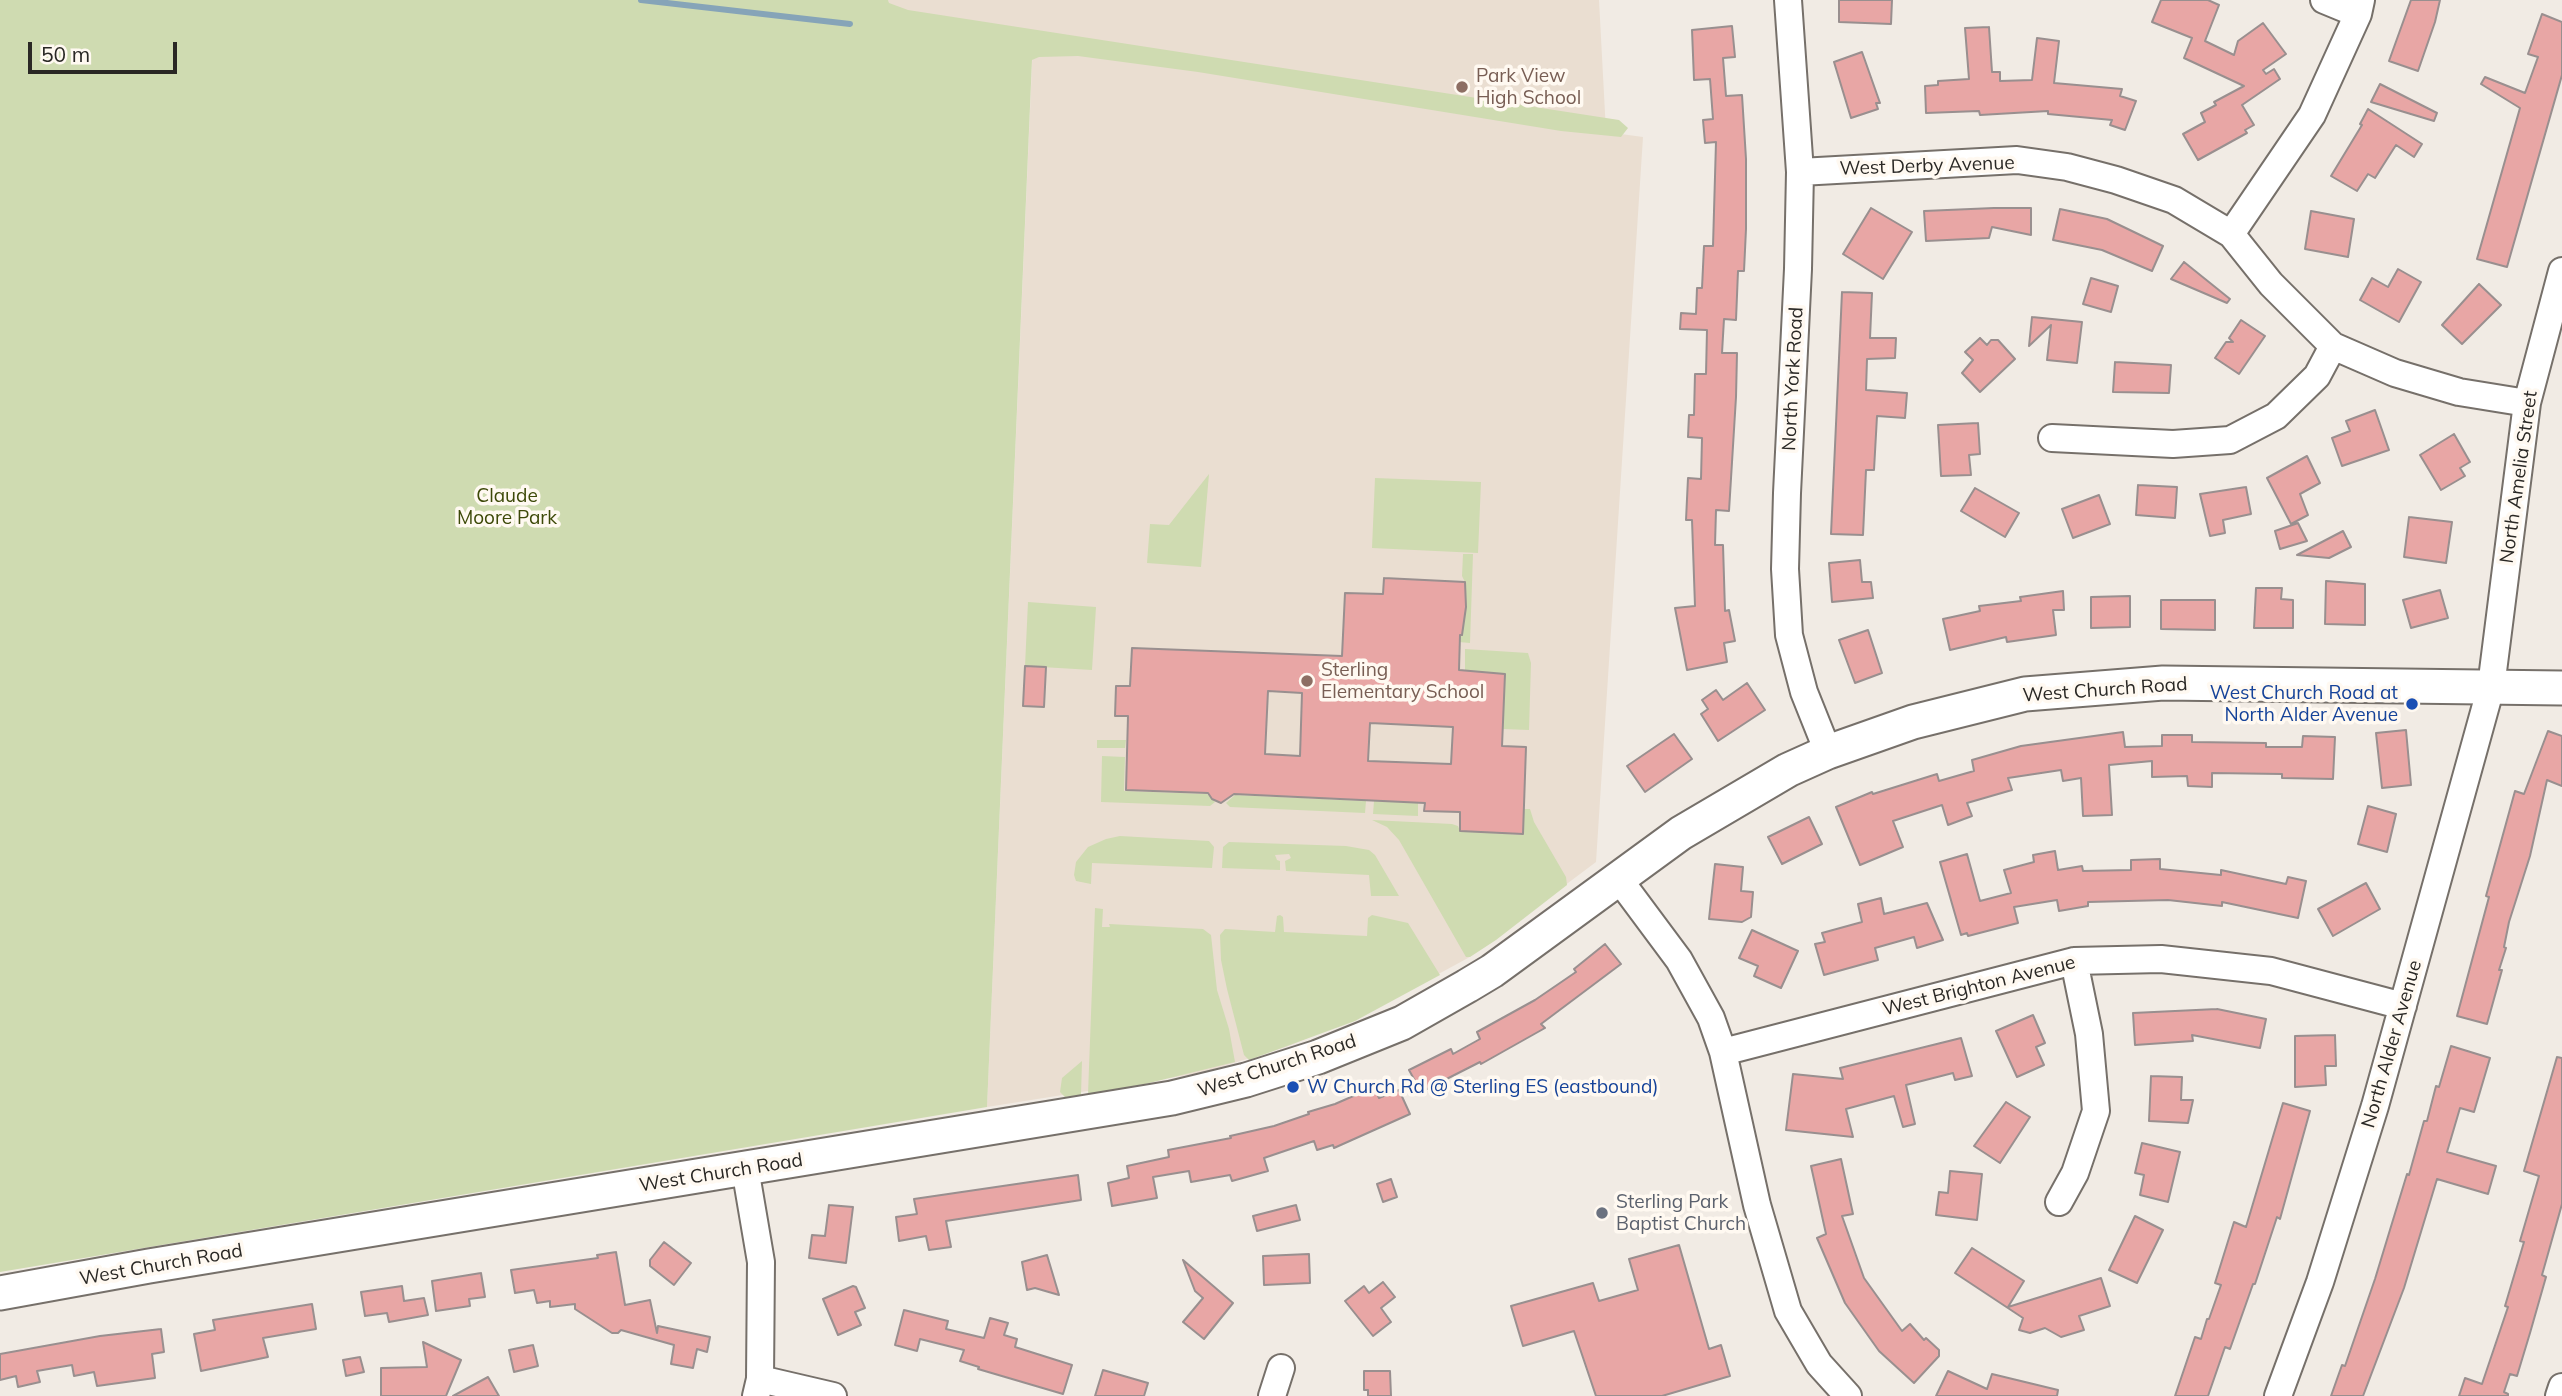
<!DOCTYPE html>
<html>
<head>
<meta charset="utf-8">
<style>
  body { margin:0 }
  #map { position:relative; width:2562px; height:1396px; overflow:hidden; background:#f1ebe4; font-family:Mulish,sans-serif }
  canvas { display:block }
  .scale { position:absolute; left:28px; top:42px; width:149px; height:32px; box-sizing:border-box; border:4px solid #2a2825; border-top:0; padding-left:9px; font-size:21px; line-height:24px; white-space:nowrap; color:#2a2825; -webkit-text-stroke:5px #fff9f1; paint-order:stroke }
</style>
</head>
<body>
<div id="map">
<canvas width="2562" height="1396"></canvas>
<div class="scale">50 m</div>
</div>
<script>
const ctx = document.querySelector('canvas').getContext('2d');
ctx.lineJoin = 'round';
function fill(path, color) { ctx.fillStyle = color; ctx.fill(path, 'evenodd'); }
const poly = rows => new Path2D(rows.map(r => 'M' + r).join(''));
function strokePath(path, color, width, dash) { ctx.strokeStyle = color; ctx.lineWidth = width; ctx.lineCap = dash ? 'butt' : 'round'; ctx.setLineDash(dash || []); ctx.stroke(path); }
function drawText(font, color, halo, rows, align = 'center') {
  ctx.font = font + ' Mulish,sans-serif'; ctx.lineWidth = 7; ctx.setLineDash([]); ctx.textBaseline = 'middle'; ctx.strokeStyle = halo; ctx.fillStyle = color; for (const [text, x, y, turn = 0] of rows) {
    ctx.save(); ctx.translate(x, y); ctx.rotate((+turn || 0) * Math.PI / 180); ctx.textAlign = isNaN(turn) ? turn : align; if (halo) ctx.strokeText(text, 0, 0); ctx.fillText(text, 0, 0); ctx.restore();
  }
}
const built = poly([
  [888,0,1599,0,1606,132,1643,137,1596,862,1468,958,1361,1016,1286,1047,1201,1073,987,1107,1033,41,891,17]
]);
const green = poly([
  [0,0,888,0,889,3,908,10,1619,120,1628,128,1621,137,1561,131,1198,72,1078,56,1039,57,1032,60,987,1107,0,1272],
  [1209,474,1201,567,1147,563,1150,524,1169,525],
  [1375,478,1481,482,1478,553,1372,548],
  [1463,554,1473,554,1470,643,1459,642,1466,607,1465,582,1462,576],
  [1028,602,1096,607,1092,670,1025,666],
  [1465,649,1528,653,1531,663,1529,730,1503,729,1505,674,1465,671],
  [1097,740,1126,740,1125,748,1097,748],
  [1102,756,1125,757,1124,791,1207,794,1215,802,1210,806,1101,802],
  [1235,795,1366,801,1365,813,1230,807,1226,803],
  [1374,801,1418,803,1418,816,1373,814],
  [1524,809,1530,809,1534,822,1566,877,1567,885,1496,940,1470,957,1466,957,1399,840,1387,827,1372,820,1452,824,1458,826,1460,831,1523,835],
  [1120,836,1209,841,1214,847,1212,868,1092,863,1091,884,1076,881,1074,875,1076,862,1088,847,1106,839],
  [1229,842,1346,846,1369,850,1375,855,1399,896,1371,896,1369,875,1286,871,1285,861,1291,858,1289,854,1275,855,1277,860,1280,861,1280,870,1222,868,1223,847],
  [1095,908,1103,909,1102,927,1110,927,1109,924,1203,929,1211,935,1217,990,1229,1029,1235,1062,1145,1084,1088,1094],
  [1280,915,1283,917,1284,932,1367,936,1368,918,1372,915,1408,923,1440,975,1355,1021,1249,1060,1244,1055,1227,989,1221,960,1220,935,1225,929,1275,932,1277,916],
  [1082,1061,1081,1095,1065,1097,1060,1092,1062,1078]
]);
const stream = poly([
  [641,0,850,24]
]);
const building = poly([
  [1839,0,1892,0,1891,24,1839,22,1839,0],
  [2161,0,2208,0,2219,5,2205,41,2234,55,2238,41,2263,23,2286,54,2263,70,2266,74,2274,69,2280,79,2242,105,2254,125,2245,130,2247,133,2198,160,2183,134,2205,122,2201,113,2216,105,2214,102,2244,86,2184,58,2192,38,2152,22,2161,0],
  [2411,0,2440,0,2435,22,2418,71,2389,61,2411,0],
  [2542,14,2562,22,2562,75,2507,267,2477,259,2520,108,2481,84,2485,77,2525,93,2538,57,2528,54,2542,14],
  [1732,26,1735,57,1723,58,1726,96,1742,95,1746,159,1746,229,1744,271,1738,271,1736,320,1724,319,1722,353,1737,353,1736,397,1729,511,1716,510,1715,545,1723,545,1725,611,1729,610,1735,641,1724,643,1727,662,1687,670,1675,608,1695,606,1692,520,1686,520,1688,478,1701,479,1702,438,1688,437,1689,415,1694,415,1695,374,1706,374,1707,330,1680,329,1681,313,1696,314,1697,288,1702,288,1704,246,1713,246,1716,142,1705,143,1703,120,1713,119,1710,79,1694,80,1692,30,1732,26],
  [1989,27,1992,72,2000,72,2000,81,2032,80,2037,38,2059,41,2054,83,2122,89,2120,96,2136,101,2125,130,2110,125,2112,120,2048,114,2048,111,1980,115,1979,111,1926,113,1925,86,1938,85,1938,81,1969,79,1965,28,1989,27],
  [1862,52,1880,103,1876,103,1878,109,1851,118,1834,62,1862,52],
  [2380,84,2437,113,2434,121,2371,102,2380,84],
  [2368,109,2422,144,2414,157,2396,145,2375,178,2368,174,2357,191,2331,176,2362,125,2360,124,2368,109],
  [1871,208,1912,232,1883,279,1843,254,1871,208],
  [1994,208,2031,208,2031,235,1992,227,1989,238,1926,241,1924,211,1994,208],
  [2060,209,2107,219,2163,246,2152,271,2102,250,2053,240,2060,209],
  [2311,211,2354,219,2348,257,2305,249,2311,211],
  [2184,262,2230,299,2227,303,2171,279,2184,262],
  [2398,269,2421,282,2399,322,2360,300,2372,278,2388,287,2398,269],
  [2091,278,2118,286,2111,312,2083,304,2091,278],
  [2479,284,2501,305,2462,344,2442,325,2479,284],
  [1842,292,1872,293,1870,338,1896,338,1895,358,1867,359,1866,390,1907,393,1905,418,1877,416,1874,470,1866,470,1863,535,1831,534,1842,292],
  [2032,317,2082,322,2077,363,2047,360,2051,325,2029,346,2032,317],
  [2241,320,2265,336,2239,374,2215,358,2226,342,2233,342,2229,338,2241,320],
  [1980,338,1987,345,1991,340,1998,340,2015,359,1980,392,1962,373,1973,360,1965,352,1980,338],
  [2115,362,2171,365,2169,393,2113,392,2115,362],
  [2375,410,2389,450,2342,466,2332,438,2350,431,2346,421,2375,410],
  [1978,423,1980,454,1969,455,1971,475,1941,476,1938,425,1978,423],
  [2454,434,2470,462,2460,468,2465,476,2441,490,2420,455,2454,434],
  [2307,456,2320,483,2300,494,2308,515,2291,524,2267,478,2307,456],
  [2138,485,2177,487,2175,518,2136,515,2138,485],
  [2246,487,2251,514,2223,520,2225,533,2210,536,2200,494,2246,487],
  [1975,488,2019,513,2005,537,1961,511,1975,488],
  [2099,495,2110,524,2073,538,2062,509,2099,495],
  [2409,517,2452,522,2446,563,2404,557,2409,517],
  [2298,523,2307,541,2280,549,2275,531,2298,523],
  [2343,531,2351,547,2329,558,2297,555,2343,531],
  [1860,560,1862,582,1871,582,1873,598,1832,602,1829,563,1860,560],
  [1384,578,1465,582,1466,607,1462,635,1460,635,1459,670,1505,674,1502,746,1526,747,1523,834,1460,831,1460,812,1424,811,1425,803,1234,794,1221,803,1212,799,1208,793,1126,790,1128,716,1115,716,1116,686,1130,686,1132,648,1342,656,1345,593,1383,594,1384,578],
  [1268,691,1302,693,1300,756,1265,754,1268,691],
  [1370,723,1453,727,1451,764,1368,761,1370,723],
  [2326,581,2365,584,2365,625,2325,624,2326,581],
  [2256,588,2282,588,2281,599,2293,600,2293,628,2254,628,2256,588],
  [2440,590,2448,618,2411,628,2403,600,2440,590],
  [2063,591,2064,610,2053,610,2056,635,2007,642,2006,637,1950,650,1943,619,1980,611,1979,606,2021,601,2020,597,2063,591],
  [2130,596,2130,627,2091,628,2091,597,2130,596],
  [2161,600,2215,600,2215,630,2161,629,2161,600],
  [1868,630,1882,673,1855,683,1839,640,1868,630],
  [1025,666,1046,667,1044,707,1023,706,1025,666],
  [1747,683,1765,710,1718,741,1701,714,1708,709,1702,700,1716,690,1723,700,1747,683],
  [2406,730,2411,785,2382,788,2376,733,2406,730],
  [2548,731,2562,736,2562,786,2547,780,2530,856,2509,922,2504,947,2506,948,2499,970,2502,970,2487,1024,2457,1016,2489,897,2486,896,2515,791,2524,794,2548,731],
  [2123,732,2125,747,2162,746,2162,735,2192,735,2192,742,2266,743,2266,747,2302,747,2303,736,2335,737,2333,779,2282,778,2282,774,2212,773,2212,787,2188,786,2187,776,2152,777,2152,761,2109,765,2112,815,2083,816,2081,778,2063,781,2061,770,2008,778,2012,790,1967,803,1972,816,1948,825,1942,805,1893,821,1903,847,1860,865,1836,807,1872,792,1873,794,1937,774,1939,781,1974,771,1972,760,2021,746,2123,732],
  [1674,734,1692,759,1645,792,1627,766,1674,734],
  [2368,806,2396,814,2387,852,2358,844,2368,806],
  [1809,817,1822,844,1782,864,1768,837,1809,817],
  [2055,851,2058,870,2082,866,2083,871,2131,870,2131,860,2160,859,2160,869,2221,875,2221,870,2286,884,2288,877,2306,881,2298,918,2222,902,2222,906,2168,900,2088,902,2088,906,2059,911,2057,900,2014,907,2018,923,1968,936,1967,933,1961,935,1940,862,1967,854,1980,901,2011,893,2004,870,2034,862,2033,855,2055,851],
  [1715,864,1743,867,1741,891,1753,892,1751,917,1742,922,1709,919,1715,864],
  [2366,883,2380,909,2333,936,2318,909,2366,883],
  [1881,898,1884,914,1927,903,1943,940,1917,948,1914,937,1875,948,1878,960,1824,975,1815,944,1825,942,1822,933,1862,922,1858,904,1881,898],
  [1752,930,1798,951,1781,988,1754,976,1758,966,1739,958,1752,930],
  [1605,944,1621,964,1541,1024,1545,1028,1481,1064,1480,1062,1421,1092,1409,1070,1451,1049,1453,1054,1480,1039,1477,1032,1535,1000,1576,972,1574,969,1605,944],
  [2217,1009,2266,1019,2260,1048,2192,1035,2193,1041,2135,1045,2133,1013,2217,1009],
  [2033,1015,2045,1043,2036,1047,2044,1065,2017,1077,1996,1031,2033,1015],
  [2335,1035,2336,1066,2325,1066,2326,1085,2295,1087,2295,1036,2335,1035],
  [1961,1038,1972,1076,1955,1080,1953,1073,1906,1085,1915,1124,1903,1127,1894,1096,1846,1109,1853,1137,1786,1130,1793,1074,1843,1079,1840,1068,1961,1038],
  [2451,1046,2490,1058,2474,1112,2460,1108,2447,1152,2496,1166,2488,1194,2437,1179,2404,1288,2363,1396,2331,1396,2342,1365,2345,1366,2375,1279,2407,1174,2409,1175,2424,1121,2427,1121,2436,1086,2439,1087,2451,1046],
  [2557,1057,2562,1058,2562,1204,2542,1275,2546,1277,2530,1333,2517,1376,2510,1374,2504,1392,2508,1394,2508,1396,2459,1396,2465,1378,2482,1384,2508,1307,2505,1306,2524,1242,2520,1241,2539,1176,2524,1171,2557,1057],
  [2151,1076,2182,1077,2181,1100,2193,1100,2188,1123,2149,1121,2151,1076],
  [1374,1087,1379,1098,1399,1090,1410,1114,1334,1148,1333,1145,1317,1150,1314,1141,1264,1158,1268,1171,1232,1181,1230,1175,1191,1182,1189,1171,1153,1177,1157,1198,1112,1206,1108,1183,1129,1178,1127,1166,1169,1157,1168,1150,1231,1138,1230,1136,1274,1126,1309,1114,1308,1112,1335,1104,1374,1087],
  [2006,1102,2030,1117,2000,1163,1974,1146,2006,1102],
  [2283,1103,2310,1111,2280,1219,2277,1217,2255,1284,2253,1284,2230,1349,2225,1347,2208,1396,2175,1396,2195,1337,2201,1339,2207,1319,2209,1319,2221,1285,2215,1283,2234,1222,2246,1227,2283,1103],
  [2142,1143,2180,1152,2168,1202,2140,1195,2144,1175,2135,1173,2142,1143],
  [1841,1159,1853,1214,1842,1216,1864,1278,1902,1331,1910,1324,1924,1340,1926,1338,1939,1350,1939,1356,1914,1383,1879,1351,1845,1303,1817,1238,1826,1234,1811,1166,1841,1159],
  [1950,1171,1982,1174,1977,1220,1936,1215,1939,1192,1948,1193,1950,1171],
  [1078,1175,1081,1200,946,1221,951,1247,929,1250,926,1236,899,1241,896,1217,917,1214,914,1199,1078,1175],
  [1391,1179,1397,1197,1383,1202,1377,1184,1391,1179],
  [829,1205,853,1207,846,1263,809,1258,812,1235,825,1236,829,1205],
  [1296,1205,1300,1220,1257,1231,1253,1216,1296,1205],
  [2135,1216,2163,1230,2137,1283,2109,1270,2135,1216],
  [664,1242,691,1263,674,1285,650,1266,650,1260,664,1242],
  [1679,1245,1709,1349,1721,1345,1730,1376,1662,1396,1596,1396,1574,1331,1523,1346,1511,1306,1593,1283,1599,1301,1638,1290,1629,1259,1679,1245],
  [1972,1248,2024,1281,2008,1307,2101,1278,2110,1306,2079,1316,2084,1330,2061,1337,2045,1328,2030,1333,2019,1330,2023,1318,1955,1273,1972,1248],
  [616,1252,625,1305,650,1300,657,1333,658,1326,710,1337,707,1352,697,1349,693,1368,671,1364,674,1345,621,1330,618,1333,612,1333,575,1309,575,1304,550,1307,550,1301,537,1303,534,1290,515,1293,511,1270,598,1258,597,1255,616,1252],
  [1309,1254,1310,1283,1264,1285,1263,1256,1309,1254],
  [1047,1255,1059,1295,1035,1288,1027,1290,1022,1262,1047,1255],
  [1183,1260,1233,1303,1204,1339,1183,1322,1203,1298,1195,1291,1183,1260],
  [481,1273,485,1297,469,1299,470,1306,436,1311,432,1281,481,1273],
  [1383,1282,1395,1297,1381,1308,1391,1322,1373,1336,1345,1301,1364,1286,1369,1293,1383,1282],
  [402,1286,404,1301,424,1298,428,1315,389,1322,387,1313,365,1316,361,1292,402,1286],
  [853,1286,856,1287,865,1308,855,1312,861,1325,838,1335,823,1299,853,1286],
  [312,1304,316,1329,263,1338,268,1357,201,1371,194,1334,215,1330,213,1320,312,1304],
  [904,1310,948,1321,946,1329,984,1338,990,1318,1008,1323,1004,1335,1017,1339,1015,1347,1072,1365,1063,1394,978,1369,979,1367,960,1361,964,1350,920,1339,917,1351,895,1345,904,1310],
  [161,1329,164,1352,152,1354,155,1378,97,1386,94,1372,74,1376,72,1365,37,1371,40,1382,18,1387,16,1376,0,1380,0,1354,100,1336,161,1329],
  [423,1342,461,1360,446,1396,381,1396,381,1368,427,1367,423,1342],
  [533,1345,538,1366,514,1372,509,1350,533,1345],
  [360,1357,364,1372,346,1376,343,1360,360,1357],
  [1103,1370,1148,1383,1144,1396,1095,1396,1103,1370],
  [1364,1371,1390,1371,1391,1396,1368,1396,1368,1390,1364,1390,1364,1371],
  [1948,1371,1987,1389,1992,1374,2058,1390,2057,1396,1936,1396,1948,1371],
  [488,1377,499,1396,453,1396,488,1377]
]);
const minor = poly([
  [1788,0,1800,172,1798,269,1787,493,1785,569,1789,635,1804,692,1828,752],
  [2324,0,2358,14],
  [1800,172,2017,160,2067,167,2116,180,2174,200,2231,234,2271,284,2333,346,2395,373,2459,392,2527,403],
  [2231,234,2312,115,2358,14,2361,0],
  [2052,438,2173,444,2230,440,2276,416,2317,376,2333,346],
  [1618,878,1679,960,1711,1018,1723,1052,1757,1205,1788,1311,1819,1364,1848,1396],
  [1723,1052,2074,961,2161,959,2271,971,2403,1006],
  [745,1168,761,1262,760,1379,756,1396],
  [2059,1202,2075,1173,2096,1111,2089,1034,2074,961],
  [760,1379,833,1396],
  [1272,1396,1281,1368],
  [2278,1396,2320,1282,2375,1106,2491,687,2527,403,2562,271],
  [2559,1396,2562,1387]
]);
const major = poly([
  [0,1293,149,1266,1172,1098,1246,1080,1318,1057,1402,1023,1467,986,1492,971,1681,833,1788,770,1828,752,1913,722,2025,694,2163,683,2562,688]
]);
const markers = [
  [1462,87,7,"#8d6e63"],
  [1307,681,7,"#8d6e63"],
  [2412,704,7,"#1a4fb4"],
  [1293,1087,7,"#1a4fb4"],
  [1602,1213,7,"#6b7280"]
];
const educationNames = [
  ["Park View",1476,76],
  ["High School",1476,98],
  ["Sterling",1321,670],
  ["Elementary School",1321,692]
];
const streetNames = [
  ["West Derby Avenue",1927,166,-2],
  ["North York Road",1793,379,-87],
  ["North Amelia Street",2519,477,-82],
  ["West Church Road",2105,690,-4],
  ["West Brighton Avenue",1979,986,-14],
  ["North Alder Avenue",2392,1044,-74],
  ["West Church Road",1277,1066,-18],
  ["West Church Road",721,1173,-9],
  ["West Church Road",161,1265,-10]
];
const parkNames = [
  ["Claude",507,496],
  ["Moore Park",507,518]
];
const transitNames = [
  ["West Church Road at",2398,693],
  ["North Alder Avenue",2398,715],
  ["W Church Rd @ Sterling ES (eastbound)",1307,1087,"left"]
];
const worshipNames = [
  ["Sterling Park",1616,1202],
  ["Baptist Church",1616,1224]
];
fill(built, '#eaded1');
fill(green, '#cfdbb1');
strokePath(stream, '#86a4b8', 6);
fill(building, '#e8a6a5');
strokePath(building, '#998f8f', 2);
strokePath(minor, '#76706a', 30);
strokePath(major, '#76706a', 37);
strokePath(minor, '#fff', 26);
strokePath(major, '#fff', 33);
for (const [x, y, r, color] of markers) { const dot = new Path2D(); dot.arc(x, y, r, 0, 2 * Math.PI); ctx.fillStyle = color; ctx.fill(dot); strokePath(dot, '#fff9f1', 2.5); }
drawText('19px', '#785e54', '#fff9f1', educationNames, 'left');
drawText('19px', '#2a2825', '#fff9f1', streetNames);
drawText('19px', '#3d4908', '#fff9f1', parkNames);
drawText('19px', '#164399', '#fff9f1', transitNames, 'right');
drawText('19px', '#5b616d', '#fff9f1', worshipNames, 'left');
</script>
</body>
</html>
